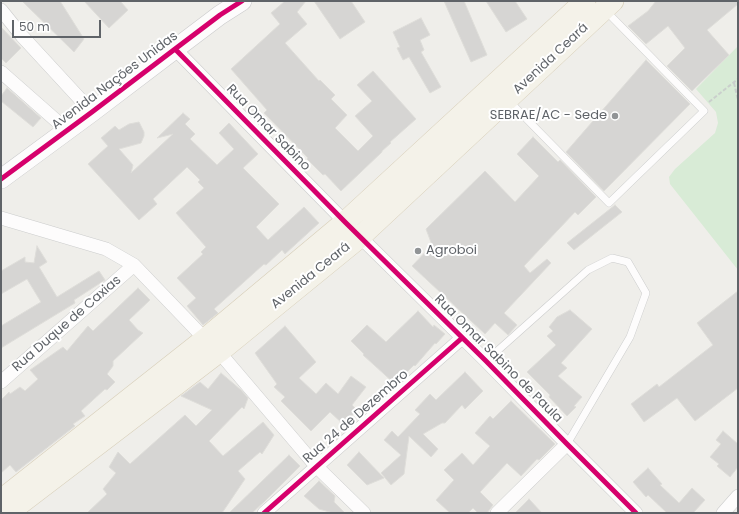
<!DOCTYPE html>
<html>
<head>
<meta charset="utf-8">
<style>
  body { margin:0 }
  #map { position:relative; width:739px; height:514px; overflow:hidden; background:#efeeea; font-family:Poppins,sans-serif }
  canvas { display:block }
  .frame { position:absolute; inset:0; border:2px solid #5f6368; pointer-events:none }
  .scale { position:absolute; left:12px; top:20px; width:89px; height:18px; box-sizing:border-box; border:2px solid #5f6368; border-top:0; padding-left:5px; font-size:12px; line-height:14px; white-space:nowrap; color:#5f6368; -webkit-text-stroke:3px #fff; paint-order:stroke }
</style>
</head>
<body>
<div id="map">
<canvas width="739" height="514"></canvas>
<div class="frame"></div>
<div class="scale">50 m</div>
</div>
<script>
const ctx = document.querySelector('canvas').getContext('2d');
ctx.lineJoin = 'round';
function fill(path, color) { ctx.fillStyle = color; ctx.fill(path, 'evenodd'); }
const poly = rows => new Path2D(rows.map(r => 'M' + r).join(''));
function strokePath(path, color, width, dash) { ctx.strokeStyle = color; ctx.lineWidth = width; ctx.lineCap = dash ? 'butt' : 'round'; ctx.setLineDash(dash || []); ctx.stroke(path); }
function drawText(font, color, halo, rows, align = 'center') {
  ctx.font = font + ' Poppins,sans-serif'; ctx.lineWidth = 4; ctx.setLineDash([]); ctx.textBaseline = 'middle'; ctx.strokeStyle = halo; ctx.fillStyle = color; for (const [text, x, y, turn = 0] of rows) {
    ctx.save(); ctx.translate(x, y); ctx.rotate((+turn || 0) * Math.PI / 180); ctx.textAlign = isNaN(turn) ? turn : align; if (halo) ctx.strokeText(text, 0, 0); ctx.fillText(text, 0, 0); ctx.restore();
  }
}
const green = poly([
  [738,46,738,270,670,184,669,177,675,169,715,133,718,123,716,112,696,89]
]);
const building = poly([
  [22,1,60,1,84,39,74,52,22,1],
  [84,1,120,1,128,10,109,28,84,1],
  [285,1,306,1,297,12,307,24,285,43,319,81,320,80,335,95,331,99,347,115,335,128,358,151,373,136,355,116,372,101,357,85,373,71,416,119,390,142,391,143,382,151,382,152,341,191,325,174,323,175,307,159,308,158,264,113,267,110,231,69,280,24,271,13,285,1],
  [314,1,351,1,365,22,340,39,314,1],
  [444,1,464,1,487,55,471,62,444,1],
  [486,1,515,1,527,19,506,32,486,1],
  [656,1,738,1,738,4,707,30,729,55,692,91,667,66,685,48,668,26,646,44,628,26,648,11,656,1],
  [421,18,430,35,420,40,424,50,421,52,441,87,430,93,409,57,403,60,397,48,400,47,393,32,421,18],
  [1,27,21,48,6,63,1,58,1,27],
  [646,60,690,104,604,191,566,152,646,60],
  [7,88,41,118,33,127,1,101,1,96,7,88],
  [183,113,190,119,185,124,195,134,190,139,217,165,234,149,219,133,229,123,258,154,243,168,279,204,256,227,268,240,304,207,319,223,285,254,282,250,266,265,264,264,214,309,218,313,203,325,187,306,196,298,177,278,203,254,201,252,206,247,176,213,204,188,198,182,200,180,187,167,153,199,157,204,139,220,88,164,108,146,101,138,115,126,119,130,129,124,139,122,144,132,144,136,141,143,119,149,133,165,131,173,173,134,157,138,183,113],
  [533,137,558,162,560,160,596,197,578,215,575,212,524,266,530,273,547,259,551,263,504,313,517,325,508,335,495,323,485,334,412,266,432,245,426,229,485,171,515,202,539,176,517,154,533,137],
  [615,205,622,212,574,250,567,243,615,205],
  [37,246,47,262,39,267,57,297,99,271,105,280,74,300,75,303,1,348,1,326,41,302,27,279,1,294,1,271,25,257,25,262,34,263,37,246],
  [138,288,150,300,129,320,138,330,143,333,113,361,113,366,107,374,115,382,107,390,105,389,81,411,85,416,73,424,75,426,16,472,10,465,1,473,1,400,9,392,10,394,20,387,25,391,38,379,30,370,63,347,67,351,88,326,93,331,138,288],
  [738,291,738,388,695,421,677,398,644,422,631,404,657,384,659,387,713,345,697,323,738,291],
  [570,310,592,329,561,363,567,368,558,376,582,397,574,406,576,407,567,416,549,397,550,395,527,372,556,345,547,336,553,331,549,327,557,317,570,310],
  [418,311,433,327,434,325,445,334,436,344,435,343,415,366,414,365,395,384,363,355,364,354,351,341,367,325,386,342,418,311],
  [285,326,316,362,299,378,316,394,326,383,338,394,351,376,366,387,352,405,357,410,344,425,330,412,311,431,281,401,285,397,274,387,277,384,255,353,285,326],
  [465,372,483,391,465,409,462,405,445,423,442,423,423,434,438,449,431,457,409,436,404,474,391,485,381,473,401,455,384,440,392,431,398,437,420,414,415,410,430,394,436,400,465,372],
  [221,373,241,390,248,398,244,409,242,407,209,441,223,456,263,422,274,435,262,454,260,452,238,471,245,479,222,513,87,513,107,494,103,489,116,473,109,467,118,452,130,464,185,415,196,426,212,410,181,396,200,382,208,389,221,373],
  [511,401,555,444,539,460,537,459,521,476,507,463,480,492,493,505,487,513,478,513,473,508,468,513,450,513,436,500,454,480,444,470,462,453,473,465,490,446,475,433,490,416,493,419,511,401],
  [723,431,738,444,738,467,730,477,717,466,719,464,710,457,721,444,716,440,723,431],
  [359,452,384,478,367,485,347,465,359,452],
  [289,455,300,466,265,501,252,513,229,513,289,455],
  [648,468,662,484,660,485,679,503,692,488,705,500,693,513,667,513,648,495,646,497,633,482,648,468],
  [319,481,335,496,334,502,345,513,333,513,319,509,304,496,319,481],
  [529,499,542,513,515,513,529,499]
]);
const path = poly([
  [734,83,738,100],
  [709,102,738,79]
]);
const lane = poly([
  [509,101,609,203,704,111,605,10],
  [486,361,588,270,612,258,628,262,646,293,630,337,567,444]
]);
const street = poly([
  [1,10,22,36,92,112],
  [175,49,345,222,486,361,567,444,636,513],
  [1,72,68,131],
  [1,218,106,249,134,265,205,339],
  [219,352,316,466,364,513],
  [1,382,134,265],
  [264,513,462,338],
  [497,513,567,444],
  [723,513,738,496]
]);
const secondary = poly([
  [1,179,92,112,175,49,220,15,242,1]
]);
const primary = poly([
  [1,500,205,339,345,222,585,1],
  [8,513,219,352,360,237,613,1]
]);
const cycleway = poly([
  [175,49,345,222,486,361,567,444,636,513],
  [1,179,92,112,175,49,220,15,242,1],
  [264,513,462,338]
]);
const markers = [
  [615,116,4,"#919496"],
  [418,251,4,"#919496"]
];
const streetNames = [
  ["Avenida Ceará",551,59,-43],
  ["Avenida Nações Unidas",115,81,-37],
  ["Rua Omar Sabino",268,128,46],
  ["Avenida Ceará",311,276,-39],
  ["Rua Duque de Caxias",67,324,-41],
  ["Rua Omar Sabino de Paula",498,359,45],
  ["Rua 24 de Dezembro",356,417,-41]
];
const poiNames = [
  ["SEBRAE/AC - Sede",607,116],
  ["Agroboi",426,251,"left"]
];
fill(green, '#d8ebd6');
fill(building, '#d6d5d3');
strokePath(building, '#deddd9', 1);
strokePath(lane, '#cbcccc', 8);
strokePath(street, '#cbcccc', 14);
strokePath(secondary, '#cacacb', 20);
strokePath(primary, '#d7ceb8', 22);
strokePath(path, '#cacfcc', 2, [4, 2]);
strokePath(lane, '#fdfcfc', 7);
strokePath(street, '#fdfcfc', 13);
strokePath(secondary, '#fdfcfc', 19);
strokePath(primary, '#f4f2e9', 21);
strokePath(cycleway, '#d6006c', 5);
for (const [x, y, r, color] of markers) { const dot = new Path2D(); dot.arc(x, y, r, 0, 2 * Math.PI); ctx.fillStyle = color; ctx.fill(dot); strokePath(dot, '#fff', 1.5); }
drawText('13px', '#5f6368', '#fff', streetNames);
drawText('13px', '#5f6368', '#fff', poiNames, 'right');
</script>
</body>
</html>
